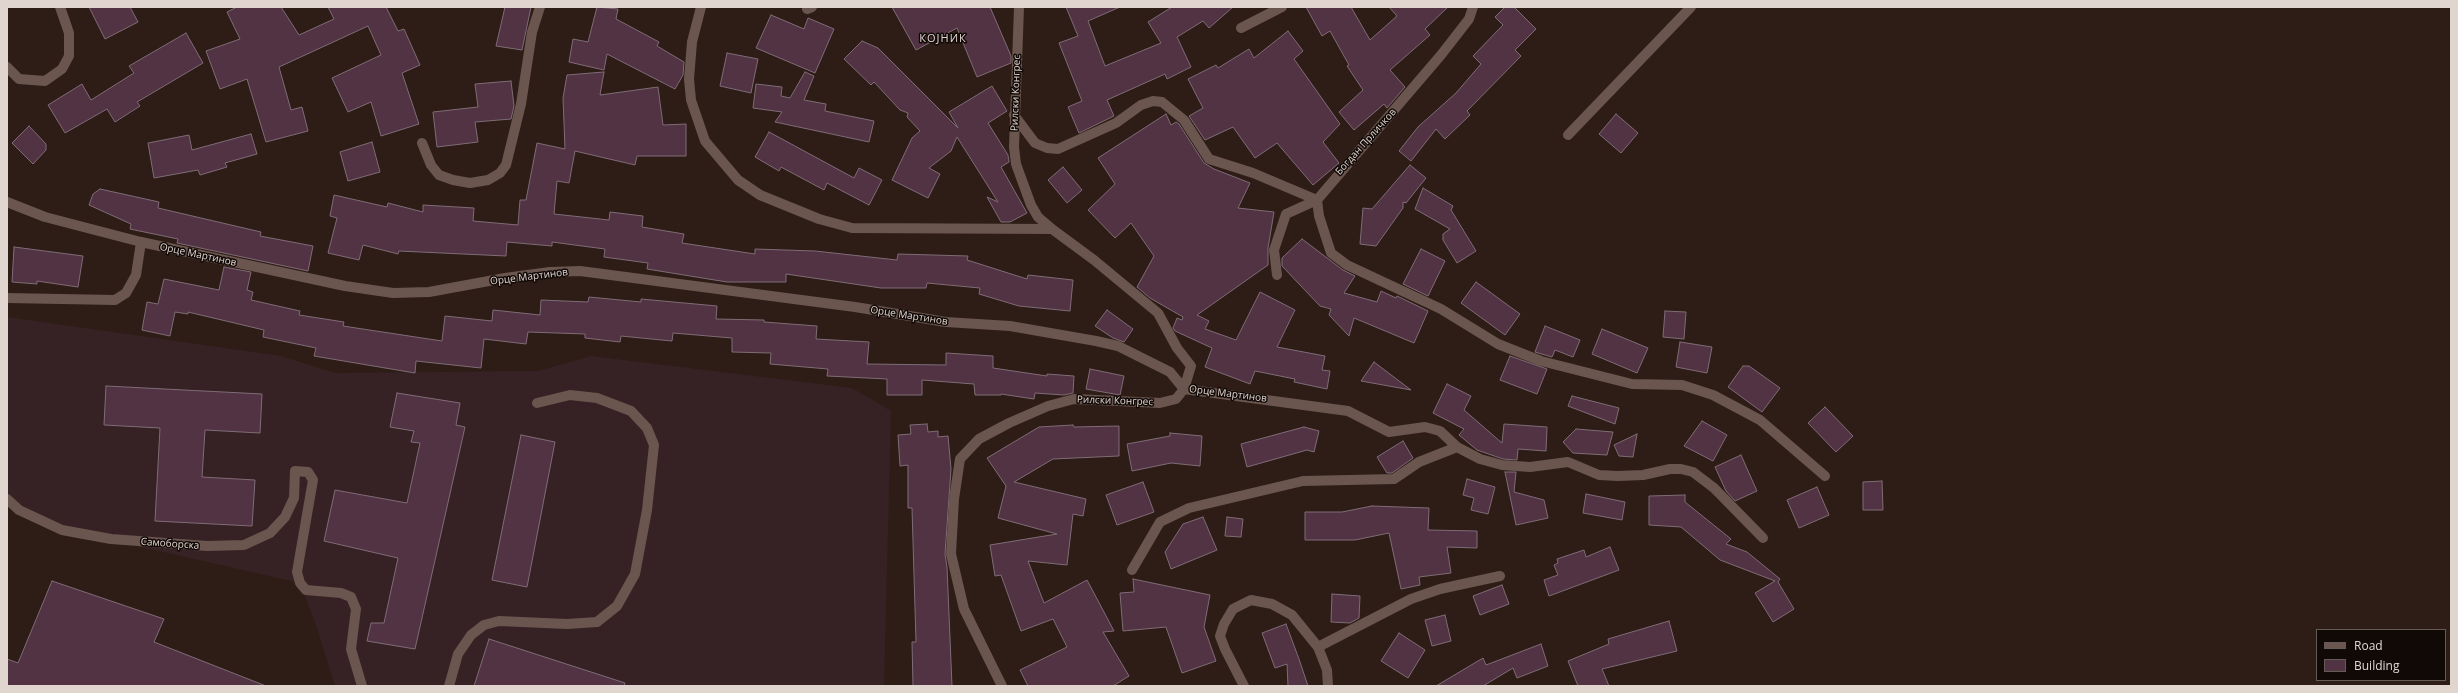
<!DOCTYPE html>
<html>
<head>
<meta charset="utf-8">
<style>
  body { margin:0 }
  #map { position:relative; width:2458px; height:693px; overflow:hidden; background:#2d1d16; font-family:"Open Sans",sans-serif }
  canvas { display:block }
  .frame { position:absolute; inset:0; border:8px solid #e1d5d0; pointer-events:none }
  .legend { position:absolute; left:2316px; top:629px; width:130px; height:52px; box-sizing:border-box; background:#100906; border:1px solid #645b57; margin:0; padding:5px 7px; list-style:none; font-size:12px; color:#e1d5d0 }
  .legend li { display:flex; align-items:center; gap:8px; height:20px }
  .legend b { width:20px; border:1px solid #645b57 }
</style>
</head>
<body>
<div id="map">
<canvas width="2458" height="693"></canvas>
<div class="frame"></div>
<ul class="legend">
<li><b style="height:5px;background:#6a564e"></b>Road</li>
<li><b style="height:11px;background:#513344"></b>Building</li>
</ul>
</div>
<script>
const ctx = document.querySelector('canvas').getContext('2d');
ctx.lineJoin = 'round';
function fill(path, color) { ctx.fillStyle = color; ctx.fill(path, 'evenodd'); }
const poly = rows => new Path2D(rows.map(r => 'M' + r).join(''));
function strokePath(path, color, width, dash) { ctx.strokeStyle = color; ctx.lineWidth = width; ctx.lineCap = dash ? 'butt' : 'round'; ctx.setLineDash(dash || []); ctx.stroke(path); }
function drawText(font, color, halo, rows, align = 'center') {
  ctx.font = font + ' "Open Sans",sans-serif'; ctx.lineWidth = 3; ctx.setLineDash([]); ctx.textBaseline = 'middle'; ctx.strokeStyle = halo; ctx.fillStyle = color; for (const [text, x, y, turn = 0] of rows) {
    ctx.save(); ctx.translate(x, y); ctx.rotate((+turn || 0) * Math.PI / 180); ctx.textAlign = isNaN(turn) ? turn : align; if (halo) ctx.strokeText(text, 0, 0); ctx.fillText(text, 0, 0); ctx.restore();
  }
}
const medical = poly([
  [7,317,281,356,335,373,538,371,591,356,852,388,891,411,884,686,335,686,317,628,300,583,93,536,19,510,7,496]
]);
const building = poly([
  [89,7,130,7,138,22,105,39,89,7],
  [237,7,281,7,299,35,334,19,328,7,386,7,398,31,404,29,420,65,402,73,419,124,381,136,371,102,348,112,332,78,381,55,368,26,279,67,291,110,302,107,308,131,266,142,247,79,220,89,206,51,240,39,227,12,237,7],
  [505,7,531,7,522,50,496,46,505,7],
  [597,7,618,9,616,19,659,42,657,46,684,62,683,75,675,89,607,54,604,70,569,62,573,39,588,42,597,7],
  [892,7,990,7,1011,56,1011,63,977,77,957,28,916,50,892,7],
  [1066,7,1120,7,1088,21,1105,66,1161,43,1148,22,1172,7,1233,7,1209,28,1203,21,1177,37,1191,67,1167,79,1165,74,1107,100,1114,116,1079,133,1068,107,1082,101,1059,43,1078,36,1066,7],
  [1306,7,1351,7,1370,40,1397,16,1389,7,1448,7,1425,29,1430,35,1390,70,1405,87,1387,108,1384,104,1354,130,1339,112,1363,90,1347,66,1349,65,1330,31,1322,36,1306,7],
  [1505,7,1514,7,1536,29,1515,50,1521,56,1467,111,1470,115,1445,139,1436,129,1411,161,1399,151,1418,127,1456,93,1481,64,1473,56,1503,25,1495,17,1505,7],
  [771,15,804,29,808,18,834,29,815,73,756,48,771,15],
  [1288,31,1303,51,1294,59,1340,124,1323,142,1339,163,1313,185,1277,143,1255,158,1233,127,1205,140,1189,116,1203,108,1188,79,1216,65,1218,68,1249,49,1254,58,1288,31],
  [186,33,203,63,137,102,140,106,115,122,107,109,65,133,48,105,82,84,91,100,134,73,129,66,186,33],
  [862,41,878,48,958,128,949,112,992,86,1007,111,988,123,1008,155,1009,162,1001,167,1027,213,1010,222,1001,222,987,197,998,202,957,137,951,151,929,168,940,174,928,198,892,180,912,138,920,131,907,117,908,113,900,110,874,82,871,85,844,59,862,41],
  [727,53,758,59,751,93,720,86,727,53],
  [604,72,600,95,658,87,663,125,686,124,686,156,637,156,635,165,575,151,569,183,557,181,554,214,609,220,610,212,643,216,642,227,684,234,682,243,755,254,755,249,815,251,897,260,898,254,968,256,967,260,1027,279,1028,275,1073,280,1070,311,1019,306,979,294,980,288,927,283,926,288,881,288,786,274,786,282,727,282,647,269,648,263,604,257,605,249,552,242,552,246,507,242,506,256,399,251,398,254,363,245,359,260,328,253,337,218,330,216,334,195,387,207,388,203,423,212,423,205,474,208,473,221,518,225,520,200,526,200,537,143,565,149,563,98,567,75,604,72],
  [805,72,814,76,804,100,826,104,825,111,874,121,869,142,775,122,782,112,753,108,756,84,782,87,781,96,790,98,805,72],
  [511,81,514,106,511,119,475,122,478,142,437,147,433,112,478,107,475,84,511,81],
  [1166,114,1171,125,1176,122,1179,124,1204,163,1214,169,1250,183,1238,208,1274,212,1268,248,1268,265,1197,315,1209,321,1205,329,1236,340,1260,292,1295,310,1277,347,1325,356,1322,370,1330,371,1327,389,1294,382,1295,379,1255,371,1250,384,1205,367,1212,348,1175,331,1173,328,1177,318,1182,320,1183,317,1150,298,1137,287,1154,256,1131,223,1115,238,1088,210,1115,184,1098,158,1166,114],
  [1616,114,1638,133,1621,153,1599,134,1616,114],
  [29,126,46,144,46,150,33,164,12,143,29,126],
  [769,132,854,178,859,168,882,180,869,205,827,183,824,190,781,167,779,171,755,157,769,132],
  [251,134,257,154,225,163,227,167,200,175,198,170,154,178,148,143,189,135,192,150,251,134],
  [372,142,380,172,348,181,340,152,372,142],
  [1410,165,1426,178,1406,203,1403,202,1403,208,1376,246,1360,244,1363,208,1372,209,1410,165],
  [1063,167,1082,190,1067,203,1048,180,1063,167],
  [1423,188,1453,206,1451,210,1476,251,1457,263,1443,240,1443,234,1450,229,1415,209,1423,188],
  [100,189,159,202,158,208,261,232,260,236,313,246,308,271,191,246,177,243,178,239,130,229,131,224,89,205,93,194,100,189],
  [1302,239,1343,270,1355,276,1344,293,1377,302,1381,291,1396,298,1397,296,1428,311,1414,343,1354,318,1349,336,1329,315,1331,309,1320,306,1282,266,1282,258,1302,239],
  [14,247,83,256,78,287,37,281,37,284,12,282,14,247],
  [1421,249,1445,261,1428,296,1403,284,1421,249],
  [224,267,251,272,247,290,253,292,251,300,300,311,299,315,344,322,343,326,442,341,445,316,492,321,493,310,540,315,541,300,588,302,589,297,641,302,641,299,717,306,716,319,764,320,764,322,817,326,816,339,869,342,867,364,946,365,946,353,993,356,993,368,1047,376,1047,374,1074,376,1073,393,1064,395,1035,393,1034,399,1001,394,1001,395,975,395,974,384,922,380,922,395,887,395,887,379,827,376,828,369,770,364,771,353,732,352,732,338,673,333,672,341,621,336,620,342,585,338,585,334,528,332,526,344,484,339,481,368,416,361,415,373,314,356,316,348,263,337,264,330,188,312,188,314,175,312,170,336,142,330,147,302,158,304,164,279,219,290,224,267],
  [1476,282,1520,314,1505,335,1461,303,1476,282],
  [1107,310,1133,329,1124,342,1113,338,1095,326,1107,310],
  [1665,311,1686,312,1684,339,1663,337,1665,311],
  [1545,326,1580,340,1573,357,1555,350,1552,357,1535,352,1545,326],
  [1602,329,1648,348,1637,373,1592,354,1602,329],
  [1680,342,1712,347,1707,373,1676,367,1680,342],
  [1510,356,1547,369,1537,394,1500,380,1510,356],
  [1374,362,1411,390,1361,381,1374,362],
  [1743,366,1749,366,1780,388,1762,412,1728,387,1743,366],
  [1090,369,1124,376,1120,395,1086,389,1090,369],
  [1447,384,1471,396,1464,410,1502,443,1504,424,1547,427,1546,451,1518,449,1517,460,1503,459,1477,450,1459,435,1464,429,1433,413,1447,384],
  [106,386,262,394,260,433,205,430,202,477,255,480,252,526,155,521,160,428,104,425,106,386],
  [397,393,460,403,456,425,465,427,415,649,367,641,371,623,384,623,398,558,324,541,335,490,407,503,420,443,411,442,414,431,390,427,397,393],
  [1572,396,1619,408,1615,424,1568,406,1572,396],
  [1825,407,1853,436,1836,452,1808,423,1825,407],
  [1702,421,1727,435,1713,461,1684,446,1702,421],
  [927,424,928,432,938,431,938,437,948,436,951,469,945,554,947,567,952,686,913,686,912,642,916,642,912,508,908,508,908,465,900,466,898,435,911,434,910,425,927,424],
  [1073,425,1074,427,1119,426,1119,456,1053,459,1014,482,1086,499,1083,516,1073,514,1067,565,1028,561,1044,603,1087,580,1114,631,1103,632,1129,676,1113,686,1028,686,1020,670,1067,647,1053,619,1021,631,1001,575,995,576,990,545,1057,534,998,518,1006,486,987,458,1039,427,1073,425],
  [1304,427,1319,431,1314,452,1307,450,1247,467,1241,444,1304,427],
  [1576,429,1613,432,1607,455,1573,453,1563,442,1576,429],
  [1170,433,1202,436,1200,466,1171,463,1132,471,1127,444,1170,436,1170,433],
  [1637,434,1633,457,1619,456,1614,445,1637,434],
  [521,435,555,442,527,587,492,580,521,435],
  [1403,441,1413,458,1392,473,1387,473,1377,457,1403,441],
  [1741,455,1757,491,1735,501,1726,491,1715,467,1741,455],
  [1505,472,1516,472,1514,492,1544,500,1548,518,1516,525,1505,472],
  [1467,479,1495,487,1488,514,1471,510,1474,498,1463,495,1467,479],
  [1882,481,1883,510,1863,510,1863,482,1882,481],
  [1143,482,1154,512,1117,525,1106,495,1143,482],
  [1817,487,1829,515,1799,528,1787,500,1817,487],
  [1586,494,1625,502,1622,520,1583,513,1586,494],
  [1685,495,1685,502,1731,539,1726,544,1747,552,1780,579,1778,582,1794,609,1773,622,1755,593,1775,581,1720,560,1681,527,1649,525,1649,496,1685,495],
  [1372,506,1429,508,1428,530,1477,531,1477,548,1447,547,1451,573,1419,577,1420,585,1401,589,1389,533,1355,540,1305,540,1305,512,1342,512,1372,506],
  [1203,517,1217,550,1171,569,1165,552,1183,524,1203,517],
  [1227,517,1243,519,1241,537,1225,536,1227,517],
  [1610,547,1619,570,1549,596,1544,580,1558,575,1554,565,1558,563,1557,559,1584,550,1586,557,1610,547],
  [1133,579,1210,595,1204,627,1216,661,1182,673,1166,627,1123,631,1120,593,1134,592,1133,579],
  [52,581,164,619,154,642,266,686,7,686,7,659,18,663,52,581],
  [1502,585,1509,604,1480,615,1473,596,1502,585],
  [1332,594,1360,596,1359,618,1350,623,1331,622,1332,594],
  [1445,615,1451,641,1432,646,1425,620,1445,615],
  [1669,621,1677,651,1602,669,1609,686,1578,686,1568,661,1609,644,1608,639,1669,621],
  [1286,624,1299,659,1308,686,1288,686,1287,664,1275,668,1262,633,1286,624],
  [1399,633,1425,650,1408,678,1381,661,1399,633],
  [489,639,625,683,624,686,474,686,489,639],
  [1541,644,1548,666,1517,678,1513,668,1483,686,1436,686,1483,658,1486,665,1541,644]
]);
const minor = poly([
  [701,7,692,42,689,79,691,100,705,141,738,180,760,195,819,219,852,228,1052,229],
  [807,9,812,7],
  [1241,28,1282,7],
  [7,67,19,79,45,81,62,69,69,56,69,33,60,7],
  [1014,115,1035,143,1047,148,1058,149,1116,123,1141,105,1153,101,1162,102,1184,120,1209,159,1253,173,1317,200,1319,216,1331,253,1347,265,1441,309,1498,344,1541,361,1632,384,1682,385,1713,395,1760,420,1825,476],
  [1568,135,1691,7],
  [422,143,431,165,439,175,453,180,470,183,488,180,500,173,506,165,521,104,532,32,540,7],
  [7,202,45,217,141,242,345,286,393,293,429,292,505,278,550,272,580,271,855,307,946,322,1010,326,1096,341,1118,346,1170,372,1184,389,1348,411,1389,432,1425,427,1440,431,1457,447,1480,459,1502,465,1530,467,1568,462,1599,475,1618,476,1643,475,1670,469,1681,469,1693,472,1714,488,1763,538],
  [1277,275,1274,250,1286,214,1317,200,1441,55,1469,19,1473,7],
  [7,298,115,300,126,293,136,275,141,242],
  [7,499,19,510,62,530,111,539,207,546,244,545,270,533,285,517,294,498,295,471,308,472,313,480,297,572,300,583,306,590,341,593,351,597,356,609,351,649,362,686],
  [1132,570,1160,522,1189,508,1303,481,1394,479,1419,462,1457,447],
  [1318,647,1411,599,1440,589,1500,576],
  [449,686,458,654,471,635,484,625,499,621,567,624,597,622,617,606,635,574,647,510,654,445,647,428,631,411,597,398,570,395,537,403],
  [1002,686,964,609,951,554,954,499,960,459,979,439,1009,423,1048,406,1074,399,1160,403,1176,399,1184,389,1191,366,1177,348,1158,313,1094,260,1052,229,1038,217,1031,205,1016,164,1014,147,1019,7],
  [1244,686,1225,649,1220,636,1224,624,1233,609,1251,600,1272,604,1292,615,1318,647,1327,670,1328,686]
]);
const streetNames = [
  ["Рилски Конгрес",1016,93,-88],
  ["Богдан Прличков",1366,142,-48],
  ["Орце Мартинов",198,255,12],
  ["Орце Мартинов",529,277,-7],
  ["Орце Мартинов",909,316,9],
  ["Орце Мартинов",1228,394,7],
  ["Рилски Конгрес",1115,401,2],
  ["Самоборска",170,544,4]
];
const neighbourhoodNames = [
  ["КОЈНИК",943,39]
];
fill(medical, '#362224');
fill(building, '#513344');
strokePath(building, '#806c76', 1);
strokePath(minor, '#6a564e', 10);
drawText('10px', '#e1d5d0', '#100906', streetNames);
ctx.letterSpacing = '1px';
drawText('11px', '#e1d5d0', '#100906', neighbourhoodNames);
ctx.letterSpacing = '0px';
</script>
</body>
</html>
